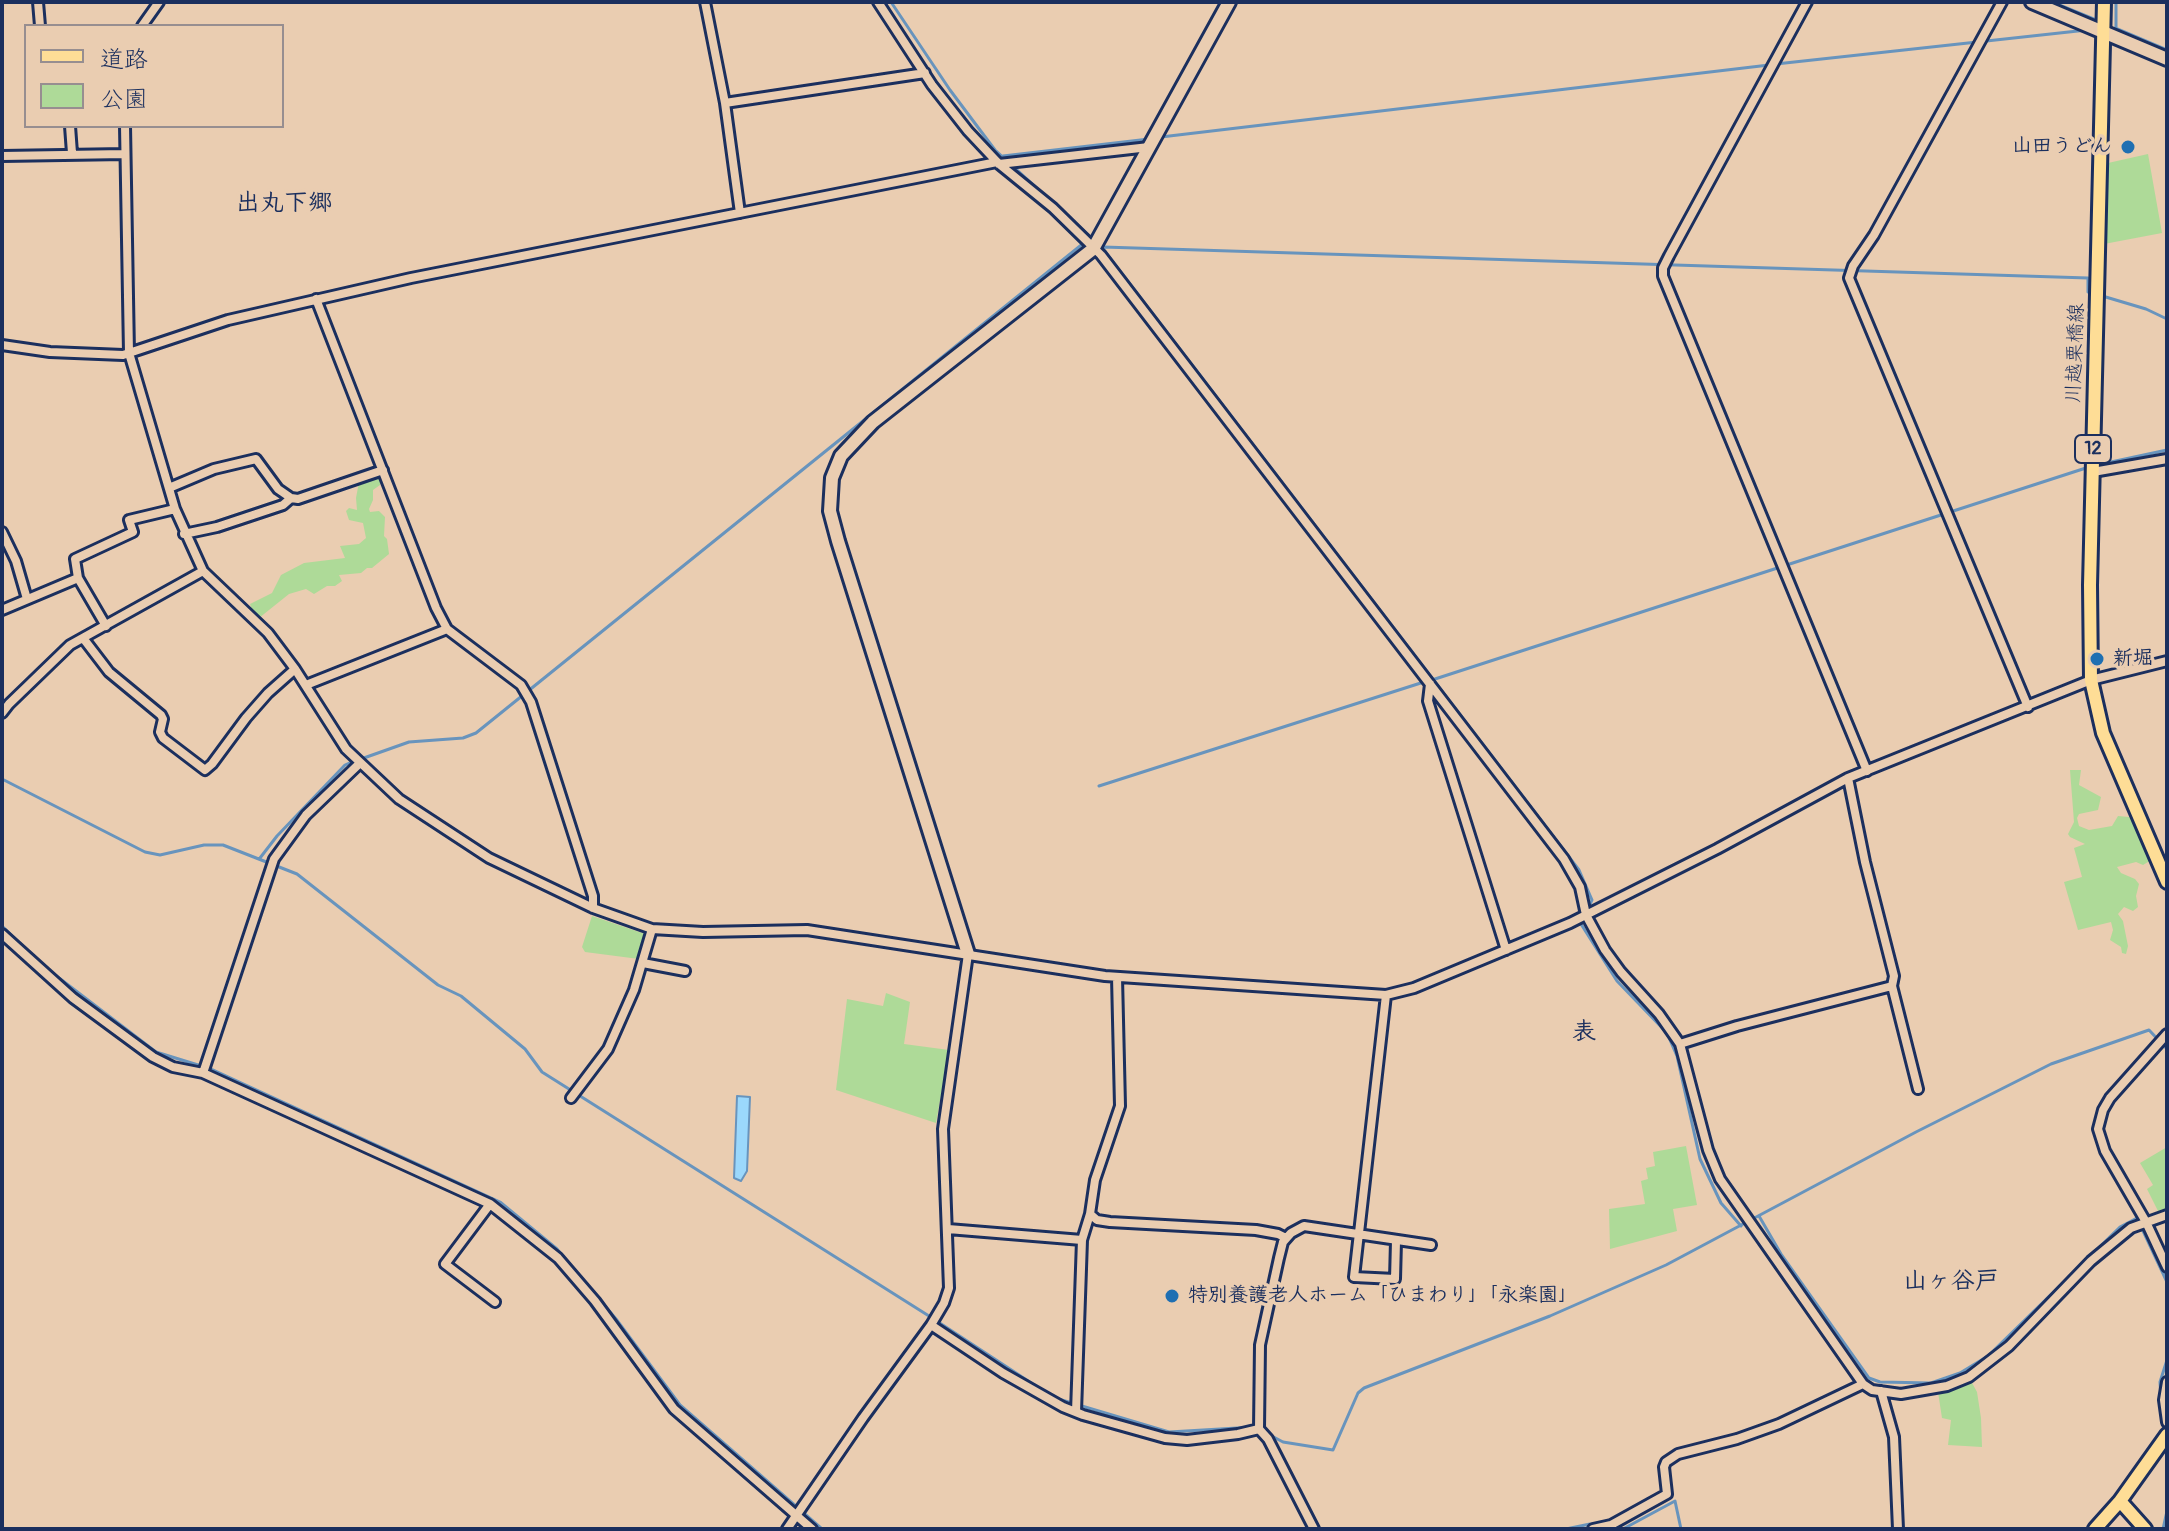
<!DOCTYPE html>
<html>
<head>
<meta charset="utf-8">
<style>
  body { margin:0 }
  #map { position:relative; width:2169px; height:1531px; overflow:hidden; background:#eacdb1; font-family:Pangolin,"Klee One",sans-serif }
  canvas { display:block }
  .frame { position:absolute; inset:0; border:4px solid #1b2f5e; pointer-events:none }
  .legend { position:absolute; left:24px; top:24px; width:260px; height:104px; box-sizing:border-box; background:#eacdb1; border:2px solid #978e90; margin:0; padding:10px 14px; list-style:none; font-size:24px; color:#1b2f5e }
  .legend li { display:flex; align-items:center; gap:16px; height:40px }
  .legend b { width:40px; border:2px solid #978e90 }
</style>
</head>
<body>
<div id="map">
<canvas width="2169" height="1531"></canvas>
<div class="frame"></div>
<ul class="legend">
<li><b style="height:10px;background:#fedd96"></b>道路</li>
<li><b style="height:22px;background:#aeda98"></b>公園</li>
</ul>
</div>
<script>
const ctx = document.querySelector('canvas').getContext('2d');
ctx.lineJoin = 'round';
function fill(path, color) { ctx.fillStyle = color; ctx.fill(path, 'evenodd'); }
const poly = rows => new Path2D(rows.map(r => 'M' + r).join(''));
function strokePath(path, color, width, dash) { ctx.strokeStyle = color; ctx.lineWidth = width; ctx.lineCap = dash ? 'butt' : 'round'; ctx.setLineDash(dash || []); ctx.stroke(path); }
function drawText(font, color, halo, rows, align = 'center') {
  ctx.font = font + ' Pangolin,"Klee One",sans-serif'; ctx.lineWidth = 7; ctx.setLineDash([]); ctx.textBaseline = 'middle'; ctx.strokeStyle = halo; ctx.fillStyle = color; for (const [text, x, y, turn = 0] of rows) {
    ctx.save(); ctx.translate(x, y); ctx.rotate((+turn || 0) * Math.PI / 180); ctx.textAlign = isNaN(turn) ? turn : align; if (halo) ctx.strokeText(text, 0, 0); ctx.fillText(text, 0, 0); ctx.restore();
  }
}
const green = poly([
  [2148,154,2162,233,2104,244,2108,163],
  [382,473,380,485,373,490,373,500,369,509,370,512,379,511,385,517,384,536,387,539,389,554,372,568,367,568,361,573,339,575,342,581,335,586,327,586,314,594,306,589,289,594,259,618,252,610,250,604,272,593,281,575,304,563,345,558,340,546,359,544,366,538,363,523,349,520,346,511,349,508,357,510,356,498,359,482],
  [2070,770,2081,770,2079,785,2101,797,2098,810,2079,814,2077,818,2079,826,2089,830,2112,826,2118,816,2129,817,2137,825,2153,859,2143,865,2136,862,2117,867,2121,873,2135,879,2139,884,2136,896,2138,907,2133,911,2124,907,2118,914,2123,921,2128,946,2126,954,2122,953,2121,947,2110,940,2113,930,2111,922,2078,930,2064,882,2082,877,2074,848,2085,844,2070,837,2068,834,2074,822],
  [592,916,648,935,641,956,639,959,585,952,582,947],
  [886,993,910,1002,904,1044,949,1050,936,1123,836,1090,847,999,883,1006],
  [1686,1146,1697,1205,1673,1209,1677,1231,1610,1249,1609,1209,1645,1204,1641,1181,1648,1179,1646,1168,1655,1166,1653,1152],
  [2167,1147,2167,1210,2159,1213,2147,1189,2153,1185,2140,1163],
  [1971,1381,1977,1392,1981,1418,1982,1447,1948,1445,1951,1420,1942,1418,1938,1392]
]);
const water = poly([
  [737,1096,750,1097,747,1171,741,1181,734,1178,737,1096]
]);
const stream = poly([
  [891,2,950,90,995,150,1094,240],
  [2052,2,2101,22],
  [2115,28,2167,50],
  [2110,29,2116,29,2116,2],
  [1776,64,2087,30],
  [1161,137,1769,65],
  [1003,156,1149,139],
  [1100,245,1579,870,1592,900,1587,911],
  [1103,247,2088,278,2088,292,2092,293],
  [2099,295,2146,309,2167,319],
  [2097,465,2167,450],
  [1435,679,2089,467],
  [361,759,409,742,463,738,476,733,1085,242],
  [2,779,145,852,160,855,204,845,223,845,297,874,438,985,461,996,525,1049,542,1072,929,1316,1045,1392],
  [1099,786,1427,681],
  [260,858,277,836,345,765,354,761],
  [1584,918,1581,924,1617,981,1667,1033,1677,1056,1700,1159,1721,1203,1741,1226],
  [2,926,42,965,156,1052,211,1069,500,1202,557,1249,616,1319,680,1405,822,1529],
  [1759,1216,1781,1254,1869,1378,1880,1382,1931,1383,1960,1373,1988,1356,2120,1227,2137,1218,2167,1282],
  [1055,1398,1169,1432,1254,1427],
  [2161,1399,2160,1382,2167,1360],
  [2161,1407,2164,1431],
  [1268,1434,1283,1442,1333,1450,1358,1393,1364,1388,1550,1316,1666,1265,1916,1132,2051,1064,2149,1030,2167,1049],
  [1566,1529,1590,1524,1594,1526],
  [1623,1529,1675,1501,1681,1529],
  [2163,1529,2167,1511]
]);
const street = poly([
  [38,2,40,26],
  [705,2,725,103,740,213],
  [878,2,932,85,968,131,999,164,1053,208,1101,255,1564,859,1580,887,1586,915,1605,950,1621,972,1659,1014,1680,1044,1708,1150,1720,1179,1863,1384,1872,1390,1901,1394,1947,1386,1969,1377,2009,1346,2091,1261,2131,1228,2167,1215],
  [1807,2,1669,256,1663,268,1663,276,1867,771],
  [2002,2,1874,235,1853,266,1849,278,2028,707],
  [142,26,159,2],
  [725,103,925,73],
  [70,126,72,153],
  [125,126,129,353,175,509,203,571,268,633,295,669,346,749,399,799,489,858,593,908,652,929,703,932,807,930,1105,976,1386,995,1414,988,1570,923,1717,849,1848,778,2091,680,2167,661],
  [2,156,125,154],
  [999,164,1149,147],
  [316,299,436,608,447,629,521,685,531,702,593,896,593,908],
  [2,345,50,352,123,355,228,320,411,278,997,162],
  [2093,472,2167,459],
  [169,488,214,469,256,459,278,489,291,498,298,499,383,470],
  [2,532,16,561,27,599],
  [184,534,217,527,283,505,291,498],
  [78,578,75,559,133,532,129,520,175,509],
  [2,610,78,578,106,626],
  [83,638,109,672,161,715,163,719,160,732,163,738,205,770,212,764,246,718,268,693,295,669],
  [1430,684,1428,701,1506,950],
  [306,685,447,629],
  [2,713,9,704,70,645,203,571],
  [2,934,73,998,153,1057,173,1067,203,1073,490,1204,558,1258,595,1301,674,1409,812,1529],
  [643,963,685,971],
  [1117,977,1120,1106,1095,1180,1090,1214,1097,1220,1110,1222,1256,1230,1278,1234,1286,1238],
  [1892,986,1918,1089],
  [1386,995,1354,1277,1395,1279,1396,1241],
  [2167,1034,2110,1098,2103,1110,2098,1129,2105,1151,2146,1222,2167,1267],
  [1680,1044,1737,1026,1892,986,1894,976,1865,862,1848,778],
  [203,1073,274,859,306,815,360,763],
  [571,1098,608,1049,634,990,652,929],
  [490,1204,445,1264,495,1302],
  [948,1229,1082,1240],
  [931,1325,1003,1373,1063,1407,1083,1415,1165,1438,1187,1440,1238,1434,1259,1429,1260,1345,1279,1258,1283,1242,1291,1233,1304,1226,1431,1245],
  [2167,1382,2164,1400,2167,1422],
  [1881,1391,1894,1437,1898,1529],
  [1076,1412,1082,1240,1090,1214],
  [1259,1429,1268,1439,1314,1529],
  [787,1529,863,1418,931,1325,944,1303,949,1288,943,1129,968,954],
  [1593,1529,1611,1525,1667,1494,1664,1467,1666,1462,1678,1454,1737,1439,1779,1424,1863,1384]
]);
const secondary = poly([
  [2032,2,2167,59],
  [968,954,838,541,830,511,832,478,841,456,873,422,1093,249,1229,2]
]);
const primary = poly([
  [2104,2,2090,585,2091,680,2103,733,2167,882],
  [2120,1501,2145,1529],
  [2095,1529,2120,1501,2167,1435]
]);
const markers = [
  [2128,147,8,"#1f6fb2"],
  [2097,659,8,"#1f6fb2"],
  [1172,1296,8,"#1f6fb2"]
];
const shields = [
  [2093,449,36]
];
const shieldNames = [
  ["12",2093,449]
];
const poiNames = [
  ["山田うどん",2112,147,"right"],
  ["新堀",2113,659],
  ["特別養護老人ホーム「ひまわり」「永楽園」",1188,1296]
];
const streetNames = [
  ["川越栗橋線",2076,353,-88]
];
const quarterNames = [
  ["出丸下郷",284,204],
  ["表",1584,1033],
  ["山ヶ谷戸",1951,1282]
];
fill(green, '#aeda98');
fill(water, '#9bd8fc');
strokePath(water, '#6894bd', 2);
strokePath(stream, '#6894bd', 3);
strokePath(street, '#1b2f5e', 14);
strokePath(secondary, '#1b2f5e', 18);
strokePath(primary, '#1b2f5e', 18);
strokePath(street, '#eacdb1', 8);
strokePath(secondary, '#eacdb1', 12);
strokePath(primary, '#fedd96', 12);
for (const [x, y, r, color] of markers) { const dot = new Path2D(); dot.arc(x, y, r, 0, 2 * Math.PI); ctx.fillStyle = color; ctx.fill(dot); strokePath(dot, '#eacdb1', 3); }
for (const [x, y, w] of shields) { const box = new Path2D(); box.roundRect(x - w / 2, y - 14, w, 28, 6); ctx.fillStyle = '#eacdb1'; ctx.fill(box); strokePath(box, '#1b2f5e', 2); }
drawText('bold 18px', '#1b2f5e', null, shieldNames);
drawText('bold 20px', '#1b2f5e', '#eacdb1', poiNames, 'left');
drawText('20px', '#1b2f5e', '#eacdb1', streetNames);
drawText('bold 24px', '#1b2f5e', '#eacdb1', quarterNames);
</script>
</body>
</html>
